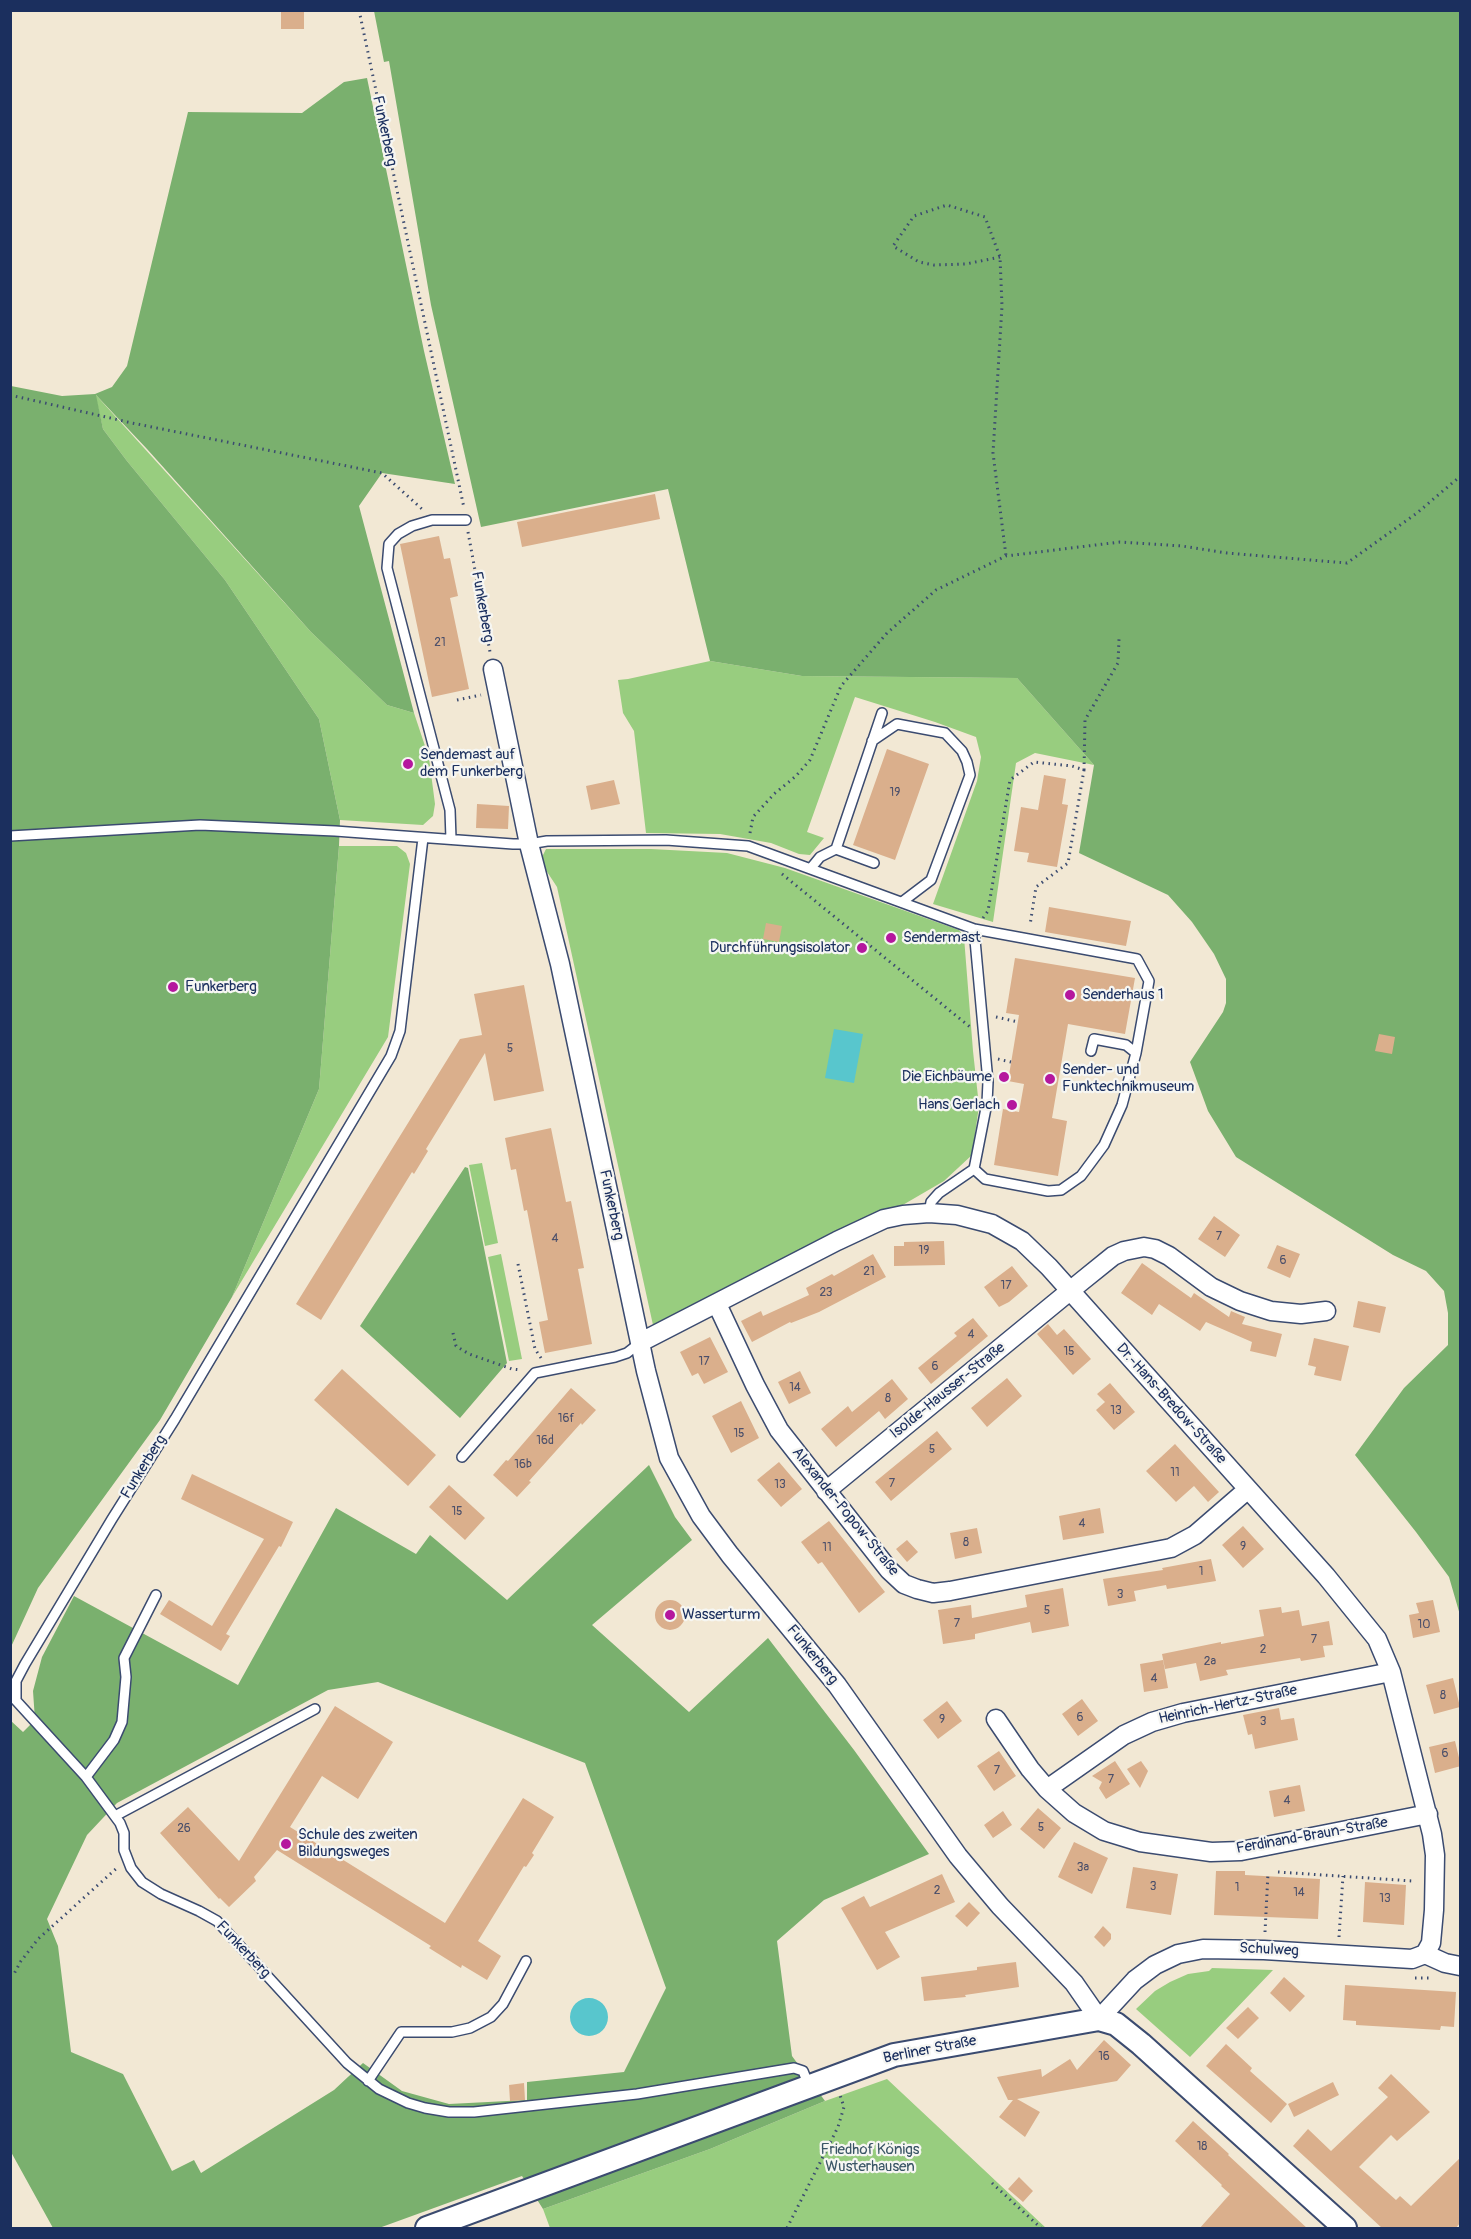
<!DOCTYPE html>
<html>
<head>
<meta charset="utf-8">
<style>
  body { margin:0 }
  #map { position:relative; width:1471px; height:2239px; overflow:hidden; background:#f2e8d4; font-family:Pangolin,sans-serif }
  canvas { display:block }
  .frame { position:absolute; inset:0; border:12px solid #1b2f5e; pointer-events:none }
</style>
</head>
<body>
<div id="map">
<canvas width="1471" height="2239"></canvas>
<div class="frame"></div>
</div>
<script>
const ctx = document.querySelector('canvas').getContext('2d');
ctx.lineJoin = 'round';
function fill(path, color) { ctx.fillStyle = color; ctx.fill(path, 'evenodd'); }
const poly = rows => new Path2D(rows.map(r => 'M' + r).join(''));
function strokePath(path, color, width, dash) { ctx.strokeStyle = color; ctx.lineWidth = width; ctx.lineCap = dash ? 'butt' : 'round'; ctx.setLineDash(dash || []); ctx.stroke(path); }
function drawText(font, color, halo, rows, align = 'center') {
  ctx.font = font + ' Pangolin,sans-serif'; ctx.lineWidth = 4.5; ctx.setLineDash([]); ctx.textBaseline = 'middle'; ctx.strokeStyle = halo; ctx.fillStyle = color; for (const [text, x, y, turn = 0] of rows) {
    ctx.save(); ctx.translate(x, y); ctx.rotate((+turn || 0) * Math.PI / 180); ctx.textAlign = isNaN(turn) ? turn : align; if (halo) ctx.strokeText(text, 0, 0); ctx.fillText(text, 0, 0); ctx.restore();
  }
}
const green = poly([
  [95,394,311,632,387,705,414,713,429,758,435,804,433,816,423,825,340,820,319,719,225,580,127,461,103,429],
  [710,661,802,676,1017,678,1094,765,1035,753,1016,763,993,922,933,904,977,781,981,757,976,737,935,722,855,697,807,832,824,838,810,855,799,854,771,843,720,834,646,833,634,731,623,713,618,680,628,679],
  [339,846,397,846,406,853,410,864,388,1037,232,1297,319,1089],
  [546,849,651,849,727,853,785,868,959,930,964,937,973,1051,979,1106,972,1155,944,1181,901,1206,882,1211,653,1325,557,887,540,861],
  [482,1163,498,1243,485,1246,469,1165],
  [501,1254,522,1359,509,1361,488,1257],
  [1212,1968,1273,1970,1190,2057,1136,2009,1155,1991,1170,1982,1188,1974,1209,1971],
  [887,2079,1046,2228,550,2228,543,2209,710,2149,825,2101]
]);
const forest = poly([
  [374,11,1460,11,1460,1615,1449,1577,1416,1532,1355,1455,1404,1388,1448,1345,1448,1313,1444,1291,1426,1271,1393,1255,1236,1157,1208,1111,1190,1062,1223,1012,1226,1003,1226,979,1214,954,1192,922,1168,895,1079,853,1094,765,1017,678,802,676,710,661,668,489,481,527,431,305,389,61,384,62],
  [367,78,424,351,455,484,382,473,359,506,414,713,387,705,311,632,147,449,96,395,103,429,127,461,225,580,319,719,340,820,339,846,319,1089,232,1297,160,1420,38,1588,11,1647,11,386,62,396,95,394,112,387,127,366,188,112,302,113,344,82],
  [465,1167,468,1168,507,1363,460,1418,360,1326],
  [649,1465,675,1517,692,1540,592,1625,689,1712,768,1638,854,1750,929,1854,824,1900,777,1941,792,2056,825,2101,710,2149,543,2209,522,2176,379,2228,53,2228,11,2152,10,1720,23,1732,35,1720,33,1691,42,1657,74,1596,238,1685,336,1508,416,1554,430,1535,507,1600],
  [378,1682,585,1763,666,1988,624,2072,527,2082,527,2100,449,2104,402,2091,363,2063,334,2090,201,2173,194,2160,172,2171,123,2074,71,2052,58,1946,47,1919,87,1835,117,1803,328,1690]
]);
const water = poly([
  [834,1029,863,1034,854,1083,825,1078],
  '570 2017a19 19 0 1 1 38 0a19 19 0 1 1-38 0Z'
]);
const building = poly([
  [281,10,304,10,304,29,281,29],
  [655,494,660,519,522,547,517,522],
  [439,536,444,559,450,558,458,596,450,598,469,689,432,697,400,544],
  [887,749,929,764,895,860,853,845],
  [1044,775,1066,779,1062,804,1068,805,1057,867,1027,862,1029,853,1014,851,1021,807,1038,810],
  [614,780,620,804,591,810,586,786],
  [477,804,509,806,508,829,476,828],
  [1049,907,1131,921,1126,946,1045,932],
  [766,923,782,926,779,942,763,939],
  [1015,958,1135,978,1125,1034,1068,1024,1052,1118,1067,1121,1058,1176,994,1165,1003,1109,1019,1112,1024,1084,1008,1081,1019,1015,1006,1013],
  [524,985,544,1091,494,1101,485,1053,426,1149,428,1151,414,1174,412,1172,321,1320,296,1304,460,1039,482,1035,474,994],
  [1379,1034,1395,1037,1392,1054,1375,1051],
  [551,1128,566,1202,571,1201,584,1268,578,1269,592,1344,545,1353,539,1322,548,1320,527,1210,524,1211,516,1169,511,1170,505,1138],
  [1214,1216,1240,1235,1225,1257,1198,1239],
  [944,1241,945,1265,894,1266,894,1246,904,1246,904,1242],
  [1277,1245,1300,1254,1290,1278,1267,1268],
  [873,1254,886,1277,819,1312,791,1323,790,1322,752,1342,741,1321,761,1311,763,1316,809,1295,806,1288,832,1274,834,1276],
  [1142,1263,1191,1298,1194,1293,1229,1317,1231,1311,1245,1317,1242,1324,1282,1334,1276,1357,1250,1351,1252,1342,1206,1322,1200,1331,1159,1304,1152,1315,1121,1293],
  [1012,1266,1028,1286,1009,1302,999,1307,984,1287],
  [1358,1301,1386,1307,1380,1333,1353,1327],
  [973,1318,988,1336,931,1384,918,1368,957,1336,954,1333],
  [1048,1324,1057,1335,1064,1329,1091,1359,1073,1375,1037,1334],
  [710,1337,728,1372,704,1384,698,1373,692,1376,680,1352],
  [1314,1338,1349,1346,1341,1381,1314,1375,1316,1367,1308,1365],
  [342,1369,436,1455,408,1486,314,1400],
  [800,1371,811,1393,789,1404,778,1382],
  [1007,1378,1022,1396,987,1427,971,1408],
  [892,1379,908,1399,885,1419,879,1411,836,1447,821,1429,848,1406,852,1412],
  [1110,1383,1135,1412,1114,1430,1096,1410,1105,1402,1097,1394],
  [571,1388,596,1410,582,1425,581,1423,529,1481,531,1482,517,1497,493,1475,506,1460,508,1461],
  [741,1401,759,1438,731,1453,712,1416],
  [937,1431,952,1449,891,1501,875,1482],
  [1175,1444,1219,1492,1208,1502,1194,1486,1176,1502,1146,1471],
  [779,1462,802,1489,781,1507,757,1480],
  [192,1474,293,1522,281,1547,279,1546,226,1634,230,1636,221,1651,160,1614,169,1600,212,1626,264,1539,181,1499],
  [449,1485,485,1518,465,1540,429,1507],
  [1100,1508,1104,1533,1063,1540,1059,1516],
  [829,1521,885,1592,859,1613,822,1562,818,1564,801,1542],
  [1243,1526,1264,1549,1243,1568,1222,1545],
  [977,1528,982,1553,955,1559,950,1533],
  [907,1540,918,1552,907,1562,896,1549],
  [1211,1559,1216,1581,1167,1589,1166,1585,1134,1591,1136,1601,1108,1606,1103,1579,1163,1570,1162,1568],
  [1063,1588,1069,1626,1032,1633,1030,1622,975,1634,975,1639,943,1644,938,1610,971,1605,972,1618,1027,1607,1025,1595],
  '655 1615a15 15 0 1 1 30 0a15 15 0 1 1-30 0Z',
  [1433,1600,1440,1632,1413,1638,1409,1615,1419,1613,1416,1603],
  [1281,1607,1282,1613,1299,1610,1302,1626,1329,1621,1333,1645,1323,1646,1325,1657,1301,1661,1300,1658,1226,1670,1228,1675,1200,1681,1196,1663,1165,1669,1162,1654,1221,1642,1221,1644,1264,1636,1259,1610],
  [1163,1660,1168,1688,1144,1692,1140,1664],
  [1453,1678,1460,1707,1434,1714,1426,1685],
  [1082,1699,1098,1721,1078,1736,1062,1714],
  [947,1701,962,1721,938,1739,923,1720],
  [335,1706,393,1742,358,1799,322,1776,290,1827,445,1923,523,1798,554,1817,532,1853,534,1855,526,1867,524,1866,478,1941,501,1956,487,1980,462,1965,461,1968,429,1948,431,1946,277,1850,254,1877,256,1881,229,1907,220,1898,219,1899,160,1833,188,1807,239,1861],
  [1279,1708,1281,1720,1294,1718,1298,1740,1255,1749,1252,1734,1248,1735,1243,1715],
  [1455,1741,1461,1766,1435,1773,1429,1747],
  [999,1751,1016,1776,994,1791,977,1766],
  [1115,1761,1130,1784,1106,1799,1099,1788,1102,1782,1092,1776],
  [1141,1761,1148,1771,1140,1788,1127,1769],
  [1300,1785,1305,1811,1274,1817,1269,1791],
  [1038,1808,1061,1828,1044,1849,1020,1829],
  [1003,1811,1012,1825,993,1838,984,1825],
  [1074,1842,1108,1858,1092,1894,1058,1877],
  [1133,1867,1178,1874,1171,1915,1126,1908],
  [1216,1871,1245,1871,1245,1875,1320,1879,1318,1919,1214,1915],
  [942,1874,955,1902,885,1932,900,1957,877,1970,841,1908,864,1896,870,1907],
  [1365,1882,1406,1885,1404,1925,1363,1922],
  [969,1902,980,1913,967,1927,955,1916],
  [1103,1926,1111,1934,1111,1939,1104,1947,1094,1937],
  [1016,1962,1019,1987,965,1995,966,1997,924,2001,921,1977,977,1970,977,1967],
  [1284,1977,1305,1996,1290,2012,1270,1993],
  [1345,1985,1456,1992,1454,2027,1441,2026,1440,2030,1356,2025,1356,2021,1343,2020],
  [1248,2007,1259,2018,1238,2039,1226,2028],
  [1104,2040,1131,2065,1117,2081,1017,2099,1040,2112,1025,2137,999,2117,1013,2100,1008,2100,997,2077,1041,2069,1042,2077,1070,2059,1077,2070],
  [1226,2044,1252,2068,1250,2071,1287,2104,1271,2123,1206,2066],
  [1391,2074,1430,2112,1397,2141,1391,2135,1359,2167,1396,2200,1400,2196,1411,2206,1461,2157,1461,2222,1455,2229,1383,2229,1293,2146,1308,2129,1331,2151,1388,2097,1378,2088],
  [1333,2082,1339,2095,1294,2117,1288,2104],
  [524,2083,525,2100,510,2101,509,2085],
  [1193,2121,1229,2154,1228,2155,1308,2229,1199,2229,1230,2194,1221,2186,1222,2185,1175,2141],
  [1019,2177,1033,2191,1023,2202,1008,2189]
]);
const path = poly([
  [359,10,464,508],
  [1000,257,966,264,934,265,919,262,893,246,914,216,947,205,985,217,1000,257,1002,306,993,453,1006,556],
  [10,395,132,423,382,473,423,510],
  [468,532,490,652],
  [457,700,481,695],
  [1084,770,1085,720,1118,663,1119,639],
  [750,833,753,817,774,794,796,776,810,760,841,686,887,633,936,590,1006,556,1120,542,1182,546,1227,553,1347,563,1417,513,1457,479,1460,480],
  [782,874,970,1027],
  [983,918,988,911,1010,780,1034,762,1072,766,1084,770,1068,863,1036,887,1030,925],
  [996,1017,1018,1022],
  [998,1059,1011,1062],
  [518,1264,535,1349,541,1358],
  [453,1333,456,1346,469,1354,512,1369,521,1370],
  [1278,1872,1413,1881],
  [1265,1932,1268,1873],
  [1339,1937,1343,1876],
  [10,1976,14,1974,21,1961,38,1939,118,1867],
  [1415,1978,1430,1978,1430,1975],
  [992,2183,1041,2228],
  [787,2228,838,2127,844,2107,840,2095]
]);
const service = poly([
  [872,741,897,724,945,733,962,751,967,762,970,775,931,880,902,902],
  [10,836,200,825,335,831,513,844,529,844,547,841,666,840,748,846,974,929,1137,959,1149,981,1136,1053,1122,1105,1104,1145,1081,1176,1061,1190,1048,1191,985,1179,974,1169],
  [451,839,450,810,387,568,389,544,398,534,412,526,432,520,466,520],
  [836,849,874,863],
  [811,868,820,857,836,849,882,713],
  [1091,1051,1094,1039,1126,1045,1136,1053],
  [929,1213,931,1202,939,1193,974,1169,987,1103,988,1082,974,929],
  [462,1457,535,1373,615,1357,627,1353,641,1342],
  [10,1694,86,1777,120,1823,124,1833,124,1850,131,1868,142,1882,161,1894,199,1911,217,1921,347,2063,379,2089,408,2103,425,2108,449,2112,474,2112,637,2094,794,2068,803,2071,809,2086],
  [16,1699,16,1681,25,1664,112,1519,175,1419,391,1056,400,1031,423,838],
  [86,1777,114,1740,122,1722,126,1677,124,1658,156,1595],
  [115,1816,315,1709],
  [368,2081,401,2032,452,2032,470,2028,491,2017,503,2004,526,1961]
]);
const minor = poly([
  [493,669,529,844,560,964,646,1371,669,1458,701,1516,730,1555,837,1685,958,1856,1000,1906,1074,1983,1099,2019,1135,1980,1155,1965,1178,1954,1203,1949,1264,1950,1412,1959,1425,1954],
  [717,1304,755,1385,779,1430,889,1570,904,1584,917,1589,933,1593,950,1591,1171,1548,1195,1535,1247,1490],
  [641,1342,837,1241,884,1219,903,1215,929,1213,957,1215,992,1224,1022,1241,1049,1267,1326,1576,1377,1639,1391,1672,1432,1834,1435,1855,1434,1910,1431,1943,1425,1954],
  [826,1491,1082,1281,1113,1256,1124,1251,1144,1247,1155,1249,1169,1256,1211,1287,1240,1301,1271,1311,1301,1314,1326,1311],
  [996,1719,1030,1769,1047,1789,1074,1813,1104,1831,1140,1842,1211,1852,1241,1851,1428,1814],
  [1047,1789,1124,1735,1152,1722,1183,1713,1391,1672],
  [1425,1954,1445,1963,1460,1966]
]);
const tertiary = poly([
  [427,2228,894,2055,1099,2019,1116,2024,1141,2044,1345,2228]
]);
const markers = [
  [408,764,6,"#b5179e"],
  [891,938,6,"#b5179e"],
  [862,948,6,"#b5179e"],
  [173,987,6,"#b5179e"],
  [1070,995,6,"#b5179e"],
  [1004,1077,6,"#b5179e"],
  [1050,1079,6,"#b5179e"],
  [1012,1105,6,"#b5179e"],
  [670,1615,6,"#b5179e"],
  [286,1844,6,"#b5179e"]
];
const numberNames = [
  ["21",440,643],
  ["19",895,793],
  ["5",510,1049],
  ["7",1219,1237],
  ["4",555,1239],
  ["19",924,1251],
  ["6",1283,1261],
  ["21",869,1272],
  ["17",1006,1286],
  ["23",826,1293],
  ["4",971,1335],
  ["15",1069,1352],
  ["17",704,1362],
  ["6",935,1367],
  ["14",795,1388],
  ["8",888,1399],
  ["13",1116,1411],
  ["16f",566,1419],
  ["15",739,1434],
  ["16d",545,1441],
  ["5",932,1450],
  ["16b",523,1465],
  ["11",1175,1473],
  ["7",892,1484],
  ["13",780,1485],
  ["15",457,1512],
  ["4",1082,1524],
  ["8",966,1543],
  ["9",1243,1547],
  ["11",827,1548],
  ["1",1201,1572],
  ["3",1120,1595],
  ["5",1047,1611],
  ["7",957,1624],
  ["10",1424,1625],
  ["7",1314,1640],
  ["2",1263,1650],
  ["2a",1210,1662],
  ["4",1154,1679],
  ["8",1443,1696],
  ["6",1080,1718],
  ["9",942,1720],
  ["3",1263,1722],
  ["6",1445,1754],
  ["7",997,1771],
  ["7",1111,1780],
  ["4",1287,1801],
  ["5",1041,1828],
  ["26",184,1829],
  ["3a",1083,1868],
  ["3",1153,1887],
  ["1",1237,1888],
  ["2",937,1891],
  ["14",1299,1893],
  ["13",1385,1899],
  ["16",1104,2057],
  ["18",1202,2147]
];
const streetNames = [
  ["Funkerberg",384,131,78],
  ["Funkerberg",482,607,80],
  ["Funkerberg",611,1205,78],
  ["Isolde-Hausser-Straße",948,1391,-39],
  ["Dr.-Hans-Bredow-Straße",1171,1404,48],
  ["Funkerberg",144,1467,-58],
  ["Alexander-Popow-Straße",845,1512,51],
  ["Funkerberg",812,1655,51],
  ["Heinrich-Hertz-Straße",1228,1705,-12],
  ["Ferdinand-Braun-Straße",1312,1836,-10],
  ["Funkerberg",243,1950,47],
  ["Schulweg",1269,1950,3],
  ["Berliner Straße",930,2050,-11]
];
const poiNames = [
  ["Sendemast auf",420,755],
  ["dem Funkerberg",420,772],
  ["Sendermast",903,938],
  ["Durchführungsisolator",850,948,"right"],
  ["Funkerberg",185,987],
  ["Senderhaus 1",1082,995],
  ["Sender- und",1062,1070],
  ["Funktechnikmuseum",1062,1087],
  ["Die Eichbäume",992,1077,"right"],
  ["Hans Gerlach",1000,1105,"right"],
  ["Wasserturm",682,1615],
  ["Schule des zweiten",298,1835],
  ["Bildungsweges",298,1852]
];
const parkNames = [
  ["Friedhof Königs",870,2150],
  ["Wusterhausen",870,2167]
];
fill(green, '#98cd7f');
fill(forest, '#7ab06e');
fill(water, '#58c6cd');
fill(building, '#daaf8c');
strokePath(service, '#3b4b70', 12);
strokePath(minor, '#3b4b70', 21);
strokePath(tertiary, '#3b4b70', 26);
strokePath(path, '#3b4b70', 3, [1.5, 4.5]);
strokePath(service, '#fff', 9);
strokePath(minor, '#fff', 18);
strokePath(tertiary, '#fff', 22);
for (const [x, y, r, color] of markers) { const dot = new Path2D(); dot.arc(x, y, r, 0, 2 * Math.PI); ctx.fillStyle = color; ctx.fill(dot); strokePath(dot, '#f6f6f2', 2); }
drawText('12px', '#4b4f6a', null, numberNames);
drawText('15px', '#1b2f5e', '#f6f6f2', streetNames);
drawText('15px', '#1b2f5e', '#f6f6f2', poiNames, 'left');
drawText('15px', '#3a5666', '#f6f6f2', parkNames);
</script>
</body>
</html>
